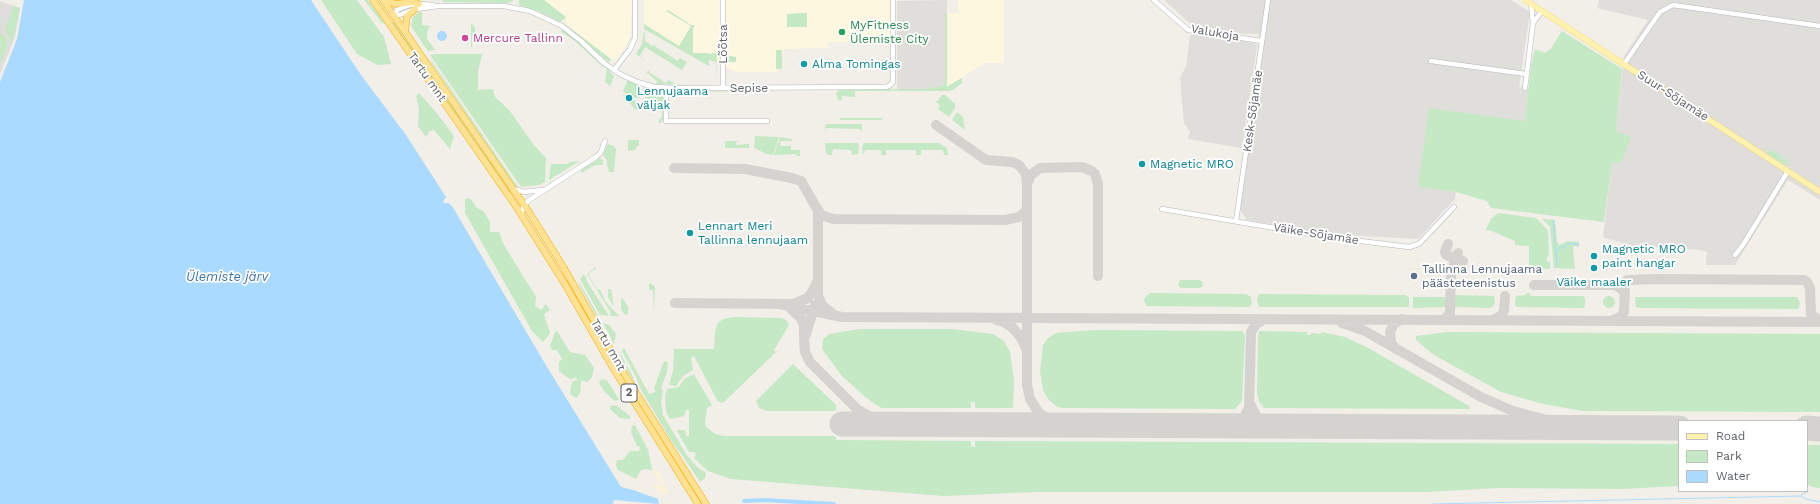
<!DOCTYPE html>
<html>
<head>
<meta charset="utf-8">
<style>
  body { margin:0 }
  #map { position:relative; width:1820px; height:504px; overflow:hidden; background:#f1efe8; font-family:"Work Sans",sans-serif }
  canvas { display:block }
  .legend { position:absolute; left:1678px; top:420px; width:130px; height:72px; box-sizing:border-box; background:#fff; border:1px solid #bfc1c3; margin:0; padding:5px 7px; list-style:none; font-size:12px; color:#5f6368 }
  .legend li { display:flex; align-items:center; gap:8px; height:20px }
  .legend b { width:20px; border:1px solid #bfc1c3 }
</style>
</head>
<body>
<div id="map">
<canvas width="1820" height="504"></canvas>
<ul class="legend">
<li><b style="height:5px;background:#fff2af"></b>Road</li>
<li><b style="height:11px;background:#c5e8c5"></b>Park</li>
<li><b style="height:11px;background:#aadaff"></b>Water</li>
</ul>
</div>
<script>
const ctx = document.querySelector('canvas').getContext('2d');
ctx.lineJoin = 'round';
function fill(path, color) { ctx.fillStyle = color; ctx.fill(path, 'evenodd'); }
const poly = rows => new Path2D(rows.map(r => 'M' + r).join(''));
function strokePath(path, color, width, dash) { ctx.strokeStyle = color; ctx.lineWidth = width; ctx.lineCap = dash ? 'butt' : 'round'; ctx.setLineDash(dash || []); ctx.stroke(path); }
function drawText(font, color, halo, rows, align = 'center') {
  ctx.font = font + ' "Work Sans",sans-serif'; ctx.lineWidth = 3.5; ctx.setLineDash([]); ctx.textBaseline = 'middle'; ctx.strokeStyle = halo; ctx.fillStyle = color; for (const [text, x, y, turn = 0] of rows) {
    ctx.save(); ctx.translate(x, y); ctx.rotate((+turn || 0) * Math.PI / 180); ctx.textAlign = isNaN(turn) ? turn : align; if (halo) ctx.strokeText(text, 0, 0); ctx.fillText(text, 0, 0); ctx.restore();
  }
}
const commercial = poly([
  [544,0,632,0,631,30,628,42,618,58,614,60,610,59,566,24,565,16],
  [644,0,890,0,890,42,828,42,827,48,784,49,777,72,735,72,716,62,691,54,644,24],
  [958,0,1004,0,1004,63,985,63,947,87,947,13,958,13]
]);
const industrial = poly([
  [947,0,947,87,962,78,962,83,951,91,897,90,897,1],
  [1164,0,1511,0,1530,12,1519,87,1529,89,1525,121,1418,186,1456,192,1455,199,1418,239,1325,234,1247,220,1240,210,1247,160,1259,34,1227,33,1194,27],
  [1599,0,1820,0,1820,200,1788,180,1735,265,1706,265,1707,252,1700,250,1632,246,1603,237,1612,162,1631,137,1616,131,1624,56,1648,20,1597,8],
  [0,1,20,8,15,37,0,74],
  [1195,33,1254,43,1257,45,1242,148,1188,139,1190,132,1184,123,1180,78,1186,66,1190,36]
]);
const green = poly([
  [321,0,357,0,384,37,391,64,378,65,357,54],
  [364,0,368,0,386,25,381,22],
  [442,0,514,0,509,3,443,2],
  [519,0,544,0,566,17,560,22,538,11,519,5],
  [14,6,20,8,12,43,5,29],
  [668,10,691,25,695,25,693,28,693,53,708,53,708,54,717,53,716,84,695,86,716,84,716,62,709,60,709,66,644,29,644,21,644,24,679,46,691,26,666,11],
  [419,12,422,12,422,25,430,26,427,32,427,39,435,50,428,51,411,26,413,17],
  [801,13,807,13,807,27,787,27,787,14],
  [945,13,947,13,947,87,962,78,962,83,951,91,855,91,855,97,842,96,841,101,838,100,836,93,839,90,924,89,942,86,945,83],
  [395,22,512,192,508,191,393,23],
  [471,23,475,27,475,33,473,34,472,47,471,47],
  [565,24,611,59,609,62,600,56],
  [564,30,583,45,605,68,603,67,575,41,560,31],
  [1562,31,1622,69,1616,131,1631,137,1621,163,1612,162,1604,222,1491,208,1487,201,1456,192,1418,187,1429,108,1525,121,1531,66,1535,49,1546,53,1548,50,1550,50],
  [644,32,645,32,645,41,652,46,653,45,678,61,680,58,687,62,682,70,645,47,640,56,647,62,636,54,642,44],
  [0,34,5,36,8,43,0,64],
  [776,50,782,50,782,69,776,69],
  [434,54,482,54,478,72,478,90,493,89,495,97,510,111,533,144,546,158,545,182,539,185,521,187,430,55],
  [726,55,736,57,736,62,726,62],
  [432,61,520,190,516,187,431,62],
  [607,68,614,76,610,86,605,82],
  [650,70,649,72,666,83,668,80,676,84,691,85,656,84,657,81,646,72],
  [628,80,639,86,640,98,631,97,623,91],
  [645,87,660,90,663,92,663,119,661,123,658,123,662,115,661,107,655,100,645,98,643,90],
  [762,90,762,101,762,91,670,92],
  [419,93,436,112,454,136,450,149,434,130,430,131,426,137,418,126,419,109,416,96],
  [623,94,628,98,641,103,643,110,641,111,635,109,628,101,625,101],
  [942,95,945,95,955,104,955,108,949,117,938,109,940,105,935,101,938,101],
  [957,112,963,117,965,130,952,120],
  [840,118,882,118,882,120,840,120],
  [829,124,860,124,862,125,862,132,860,129,826,128,825,132,825,125],
  [755,136,779,137,773,155,767,154,754,148],
  [780,137,792,139,792,141,780,141,780,146,790,146,791,144,791,150,800,150,800,156,797,156,796,154,774,155],
  [628,140,639,140,639,146,637,146,635,150,628,151],
  [725,141,738,141,738,142,736,142,736,145,749,144,749,148,725,148],
  [825,143,857,143,859,144,858,154,852,155,851,150,833,149,832,155,828,155,826,152],
  [864,143,939,143,947,148,948,155,944,155,943,150,921,150,921,155,916,155,916,150,886,150,886,155,881,155,881,150,865,150,864,154,863,155,862,147],
  [608,144,614,146,616,149,614,172,609,172,606,159,603,155],
  [1772,150,1786,159,1788,166,1767,154,1769,151],
  [600,158,603,161,603,165,595,165,581,173,581,170],
  [580,161,567,169,549,180,551,164,568,164,570,162],
  [470,198,476,207,484,212,490,222,490,232,499,232,504,245,536,297,535,306,541,310,546,304,550,310,544,314,550,333,543,342,532,331,465,213,465,199],
  [1498,213,1536,218,1544,226,1548,231,1549,256,1547,257,1547,262,1550,262,1550,269,1529,269,1529,246,1515,245,1515,241,1489,230,1485,231,1491,219],
  [1542,219,1555,220,1557,241,1559,245,1568,241,1579,242,1579,247,1573,246,1575,269,1554,268,1550,227],
  [596,267,596,269,589,273,589,276,597,289,600,289,605,301,619,316,611,316,610,311,587,274],
  [583,275,586,276,586,280,609,316,600,315,580,279],
  [1180,280,1200,280,1202,282,1203,286,1200,288,1181,288,1178,286],
  [579,282,599,317,596,315,580,287],
  [649,283,653,285,655,288,654,311,653,290,649,290],
  [608,289,611,289,614,307,608,297],
  [1150,293,1246,294,1251,297,1252,304,1249,307,1146,306,1144,299],
  [1527,293,1530,293,1530,296,1583,296,1585,299,1585,306,1583,308,1517,307,1515,305,1516,296,1525,295],
  [1259,294,1405,295,1409,298,1409,307,1259,307,1257,300],
  [1454,295,1494,296,1495,302,1494,305,1490,308,1454,307],
  '1603 302a6 6 0 1 1 12 0a6 6 0 1 1-12 0Z',
  [1413,297,1448,297,1447,307,1413,308],
  [1635,297,1797,297,1800,303,1799,308,1796,309,1642,308,1636,307],
  [621,298,623,299,628,307,628,316,627,314,625,315,621,309],
  [733,317,781,318,786,320,789,325,774,350,776,352,724,402,721,403,717,400,694,356,691,358,693,370,683,376,676,386,669,385,673,371,674,349,714,349,715,332,718,323,723,319],
  [603,323,609,325,616,334,614,344],
  [591,324,594,325,693,487,691,488,623,379],
  [860,329,952,329,993,334,1004,341,1010,352,1014,380,1013,408,975,408,975,402,971,402,971,408,882,408,876,405,864,396,842,376,822,349,823,339,829,334],
  [1094,330,1242,331,1245,335,1242,401,1235,409,1062,408,1057,407,1048,399,1043,390,1040,371,1043,345,1048,338,1056,333],
  [557,331,570,352,585,355,594,368,592,377,587,382,581,380,580,394,576,398,570,394,571,386,573,381,578,380,575,377,571,380,559,371,559,362,562,359,557,350,552,350,550,346,555,332],
  [1259,331,1307,332,1307,335,1310,335,1312,333,1321,334,1321,332,1345,337,1370,349,1469,406,1470,409,1264,408,1259,401,1257,393,1258,337],
  [1447,332,1820,334,1820,412,1583,411,1543,404,1501,392,1434,355,1416,340,1416,336],
  [624,348,649,394,656,392,654,388,664,361,668,362,667,372,661,388,663,390,661,402,663,415,686,454,697,467,706,473,705,478,700,482,682,455,674,445,641,390,637,379,622,351],
  [619,351,632,375,637,388,622,360],
  [793,364,836,405,836,411,768,411,759,408,756,401],
  [694,374,712,405,707,408,705,422,706,427,715,434,724,436,834,436,836,437,836,440,971,441,971,446,975,447,975,441,1679,444,1679,486,1622,489,1499,488,1426,492,1036,492,944,496,731,479,708,471,694,458,696,454,694,452,689,452,677,431,678,430,685,430,686,436,689,436,689,410,686,410,684,416,671,419,669,418,666,411,665,396,667,389,679,387,684,379],
  [601,379,606,380,611,386,619,400,615,401,606,393,599,384],
  [611,405,617,406,630,416,630,419,620,418,610,409],
  [635,425,648,450,652,470,644,469,640,471,636,479,618,470,616,465,617,460,623,460,630,451,639,451,640,447,637,446,631,432,632,426],
  [1807,445,1820,445,1820,488,1812,487,1807,484]
]);
const sand = poly([
  [654,468,659,471,664,482,663,485,659,482,653,471],
  [655,484,666,486,669,492,665,494,659,492,653,486]
]);
const water = poly([
  [24,0,311,0,361,75,406,135,446,197,443,201,444,203,449,203,452,206,547,367,621,487,633,490,658,499,659,504,614,500,613,504,0,504,0,82,17,39],
  '437 36a5 5 0 1 1 10 0a5 5 0 1 1-10 0Z'
]);
const stream = poly([
  [1553,220,1557,265],
  [1556,251,1570,243,1578,245],
  [1801,495,1807,492],
  [1432,504,1801,496,1806,499,1820,502]
]);
const canal = poly([
  [744,501,764,500,834,504]
]);
const taxiway = poly([
  [936,125,986,160,1012,162,1019,165,1026,174,1027,184],
  [674,168,745,169,792,178,801,181,816,207,818,212,818,295,822,305,833,314],
  [817,208,821,215,833,219,1005,220,1019,217,1025,212,1027,207],
  [1448,244,1445,252,1446,255,1463,261],
  [1534,285,1615,285,1623,290,1625,296],
  [675,303,793,304,808,298,812,292,816,284],
  [780,304,842,317,1820,322],
  [815,305,804,340,805,352,810,362,858,410,878,421,892,424],
  [789,307,801,318,804,326,804,335],
  [996,320,1004,322,1013,328,1022,339,1025,347],
  [1443,320,1447,317,1450,313,1451,272,1458,253],
  [1493,320,1501,316,1504,311,1505,296],
  [1613,320,1620,317,1624,312,1625,284,1627,280,1658,279,1804,280,1807,282,1810,288,1811,314,1820,321],
  [1342,323,1365,331,1481,397,1513,411,1558,423,1585,426,1617,427],
  [1396,349,1391,343,1390,332,1394,324,1402,319],
  [1250,404,1258,419,1263,423,1271,426],
  [1066,425,1050,420,1039,413,1030,399,1027,385,1027,184,1031,175,1040,168,1082,167,1092,171,1095,174,1098,184,1098,276],
  [1227,425,1237,423,1244,417,1249,408,1251,332,1256,324,1265,319]
]);
const runway = poly([
  [842,424,1679,428],
  [1807,428,1820,429]
]);
const minor = poly([
  [723,0,723,88],
  [1154,0,1188,30,1262,41],
  [394,15,399,15,415,9,438,6,504,6,530,11,562,26,581,41,604,63,620,74,637,82,655,87,675,88,885,87,889,86,893,82,893,0],
  [394,15,397,10,410,5,419,4,433,5],
  [1533,23,1542,11],
  [1431,61,1526,74],
  [1624,64,1660,12,1673,5,1820,26],
  [614,70,630,49,635,38,635,0],
  [666,88,666,121,767,121],
  [1525,88,1533,23,1531,4],
  [514,189,524,192,542,190],
  [1162,209,1328,237,1409,247,1419,244,1454,207],
  [521,214,523,207,529,200,596,157,601,152,605,141],
  [1236,221,1268,0],
  [1735,255,1743,245,1788,171]
]);
const major = poly([
  [1525,0,1820,192]
]);
const highway = poly([
  [373,0,515,205,566,286,613,368,698,504],
  [383,0,529,212,564,268,625,375,706,504],
  [387,0,395,4,413,2,419,4],
  [405,32,407,16,415,9]
]);
const markers = [
  [842,32,4,"#2e9e5b"],
  [465,38,4,"#d1479c"],
  [804,64,4,"#0f9aa8"],
  [629,98,4,"#0f9aa8"],
  [1142,164,4,"#0f9aa8"],
  [690,233,4,"#0f9aa8"],
  [1594,256,4,"#0f9aa8"],
  [1594,268,4,"#0f9aa8"],
  [1414,276,4,"#5c6f8a"]
];
const shields = [
  [629,393,16]
];
const shieldNames = [
  ["2",629,393]
];
const leisureNames = [
  ["MyFitness",850,25],
  ["Ülemiste City",850,39]
];
const streetNames = [
  ["Valukoja",1215,33,10],
  ["Lõõtsa",723,44,-90],
  ["Tartu mnt",427,77,55],
  ["Sepise",749,88],
  ["Suur-Sõjamäe",1673,96,33],
  ["Kesk-Sõjamäe",1253,111,-82],
  ["Väike-Sõjamäe",1316,234,9],
  ["Tartu mnt",608,345,60]
];
const hotelNames = [
  ["Mercure Tallinn",473,38]
];
const cultureNames = [
  ["Alma Tomingas",812,64],
  ["Lennujaama",637,91],
  ["väljak",637,105],
  ["Magnetic MRO",1150,164],
  ["Lennart Meri",698,226],
  ["Tallinna lennujaam",698,240],
  ["Magnetic MRO",1602,249],
  ["paint hangar",1602,263],
  ["Väike maaler",1594,282,"center"]
];
const serviceNames = [
  ["Tallinna Lennujaama",1422,269],
  ["päästeteenistus",1422,283]
];
const waterNames = [
  ["Ülemiste järv",227,277]
];
fill(commercial, '#fef7e0');
fill(industrial, '#e0deda');
fill(green, '#c5e8c5');
fill(sand, '#fbf3d9');
fill(water, '#aadaff');
strokePath(stream, '#aadaff', 1);
strokePath(canal, '#aadaff', 4);
strokePath(taxiway, '#d4d3d0', 10);
strokePath(runway, '#d4d3d0', 25);
strokePath(minor, '#b5b8bc', 5.5);
strokePath(major, '#f2c960', 6);
strokePath(highway, '#f9ab00', 7);
strokePath(minor, '#fff', 4.5);
strokePath(major, '#fff2af', 5.5);
strokePath(highway, '#fde293', 6);
for (const [x, y, r, color] of markers) { const dot = new Path2D(); dot.arc(x, y, r, 0, 2 * Math.PI); ctx.fillStyle = color; ctx.fill(dot); strokePath(dot, '#fff', 1.5); }
for (const [x, y, w] of shields) { const box = new Path2D(); box.roundRect(x - w / 2, y - 9, w, 18, 3); ctx.fillStyle = '#fff'; ctx.fill(box); strokePath(box, '#5f6368', 1); }
drawText('bold 11px', '#5f6368', null, shieldNames);
drawText('12px', '#27864d', '#fff', leisureNames, 'left');
drawText('12px', '#5f6368', '#fff', streetNames);
drawText('12px', '#b23c85', '#fff', hotelNames, 'left');
drawText('12px', '#0d838f', '#fff', cultureNames, 'left');
drawText('12px', '#4e5e75', '#fff', serviceNames, 'left');
drawText('italic 13px', '#4174aa', '#fff', waterNames);
</script>
</body>
</html>
